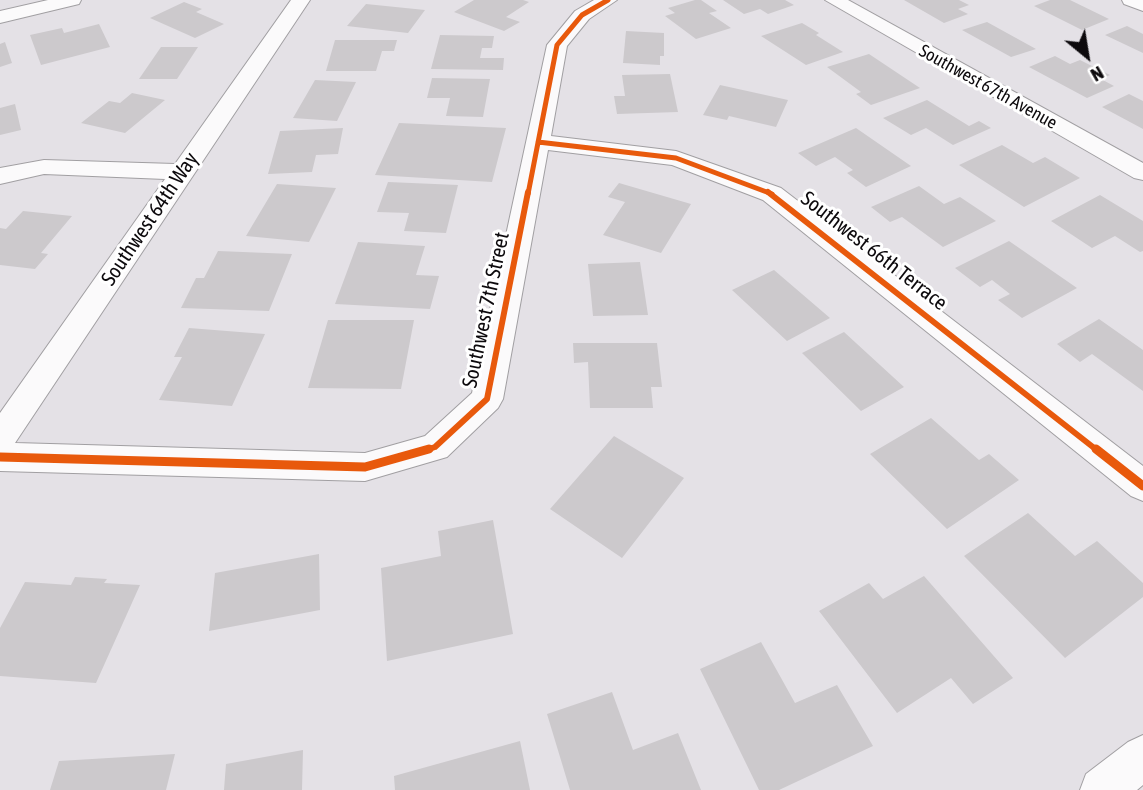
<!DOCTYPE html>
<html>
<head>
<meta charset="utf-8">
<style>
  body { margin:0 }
  #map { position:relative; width:1143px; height:790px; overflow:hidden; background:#e4e1e6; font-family:"Asap Condensed",sans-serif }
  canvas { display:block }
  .north { position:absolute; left:1052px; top:21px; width:70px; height:70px; -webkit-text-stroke:5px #fff; paint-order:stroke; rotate:150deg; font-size:19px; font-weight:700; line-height:28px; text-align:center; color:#0d0a0d }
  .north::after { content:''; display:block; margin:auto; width:24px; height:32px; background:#0d0a0d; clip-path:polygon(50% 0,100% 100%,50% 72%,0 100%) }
</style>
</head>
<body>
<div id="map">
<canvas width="1143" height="790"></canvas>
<div class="north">N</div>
</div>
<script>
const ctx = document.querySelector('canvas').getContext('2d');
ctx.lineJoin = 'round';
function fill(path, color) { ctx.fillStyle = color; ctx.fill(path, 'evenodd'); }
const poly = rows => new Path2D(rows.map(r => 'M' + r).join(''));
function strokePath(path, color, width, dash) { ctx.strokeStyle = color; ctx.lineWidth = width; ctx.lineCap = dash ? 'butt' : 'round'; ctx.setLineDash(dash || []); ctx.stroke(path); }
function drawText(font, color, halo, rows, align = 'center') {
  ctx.font = font + ' "Asap Condensed",sans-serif'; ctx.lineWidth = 6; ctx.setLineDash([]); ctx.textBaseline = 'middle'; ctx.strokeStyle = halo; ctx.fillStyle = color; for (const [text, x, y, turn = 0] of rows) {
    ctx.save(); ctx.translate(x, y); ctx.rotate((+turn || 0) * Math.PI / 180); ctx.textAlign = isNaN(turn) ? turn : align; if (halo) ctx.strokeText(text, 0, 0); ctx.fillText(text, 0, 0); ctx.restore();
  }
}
const building = poly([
  [474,0,523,0,529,2,506,17,520,22,504,31,454,12],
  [695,0,701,0,717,11,709,13,731,28,696,39,665,16,675,13,668,8],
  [723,0,785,0,794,5,768,14,760,9,744,14],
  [904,0,959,0,969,5,958,9,968,14,944,23],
  [1050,0,1070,0,1109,19,1082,30,1034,6],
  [184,2,202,9,196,12,224,24,195,38,150,18],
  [366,4,425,10,408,33,347,26],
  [987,22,1036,49,1011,57,962,30],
  [802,23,819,33,816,35,843,52,806,65,761,36],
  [99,24,110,47,41,65,30,35,62,28,64,33],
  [1127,26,1143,34,1143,53,1105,35],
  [626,31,664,33,664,56,660,56,660,65,623,63],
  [440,35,494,36,492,48,482,48,480,58,504,58,503,70,431,69],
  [335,40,397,40,394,51,382,51,376,71,326,71],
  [5,42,12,63,0,67,0,44],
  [161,47,198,47,177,79,139,79],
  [869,54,920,88,871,105,856,94,861,92,827,67],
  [1055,56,1070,64,1080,60,1110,75,1101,79,1114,86,1087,98,1029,67],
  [670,74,678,112,617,114,614,96,625,96,622,75],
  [432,78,490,79,483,117,446,116,450,98,427,98],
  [315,80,356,82,337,121,293,118],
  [720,85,788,100,776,127,729,116,727,120,703,115],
  [132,93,165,100,125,133,81,123,109,101,120,103],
  [1129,94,1143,101,1143,129,1102,107],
  [927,100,969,126,979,121,991,128,953,145,926,128,911,135,883,118],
  [15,104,21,130,0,135,0,108],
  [399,123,506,128,492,182,375,175],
  [343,128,338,154,316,155,312,172,268,174,280,131],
  [856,128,911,166,866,187,847,173,853,170,835,157,816,166,798,153],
  [1002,145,1033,163,1045,157,1080,178,1024,207,959,165],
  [388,182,458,185,446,233,404,231,409,213,377,212],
  [619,183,691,204,661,253,603,235,625,202,608,197],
  [277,184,336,188,309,242,246,236],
  [919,186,944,204,960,197,996,221,943,247,902,217,890,222,871,207],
  [1100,195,1143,221,1143,251,1140,252,1115,236,1092,248,1051,221],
  [23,211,72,216,41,253,48,254,35,269,0,265,0,228,6,229],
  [1009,241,1077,288,1022,318,998,300,1010,294,992,280,980,287,955,268],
  [358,242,425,246,416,275,439,276,430,309,335,304],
  [218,251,292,254,269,311,181,308,196,278,204,278],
  [640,262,648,315,593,316,588,264],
  [774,270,830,318,787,341,732,290],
  [1099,319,1143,350,1143,391,1092,354,1080,362,1057,344],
  [328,320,414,320,401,389,308,388],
  [189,328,265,334,232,406,159,400,182,357,174,357],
  [844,332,904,387,861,411,802,353],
  [573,343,657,343,662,387,651,387,653,408,590,408,588,362,574,363],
  [931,418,979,460,989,454,1019,480,947,529,870,454],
  [614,436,684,478,622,558,550,509],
  [1028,513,1075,556,1097,541,1143,583,1143,597,1065,658,964,556],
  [493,520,513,634,387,661,381,568,441,556,438,531],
  [319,554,320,610,209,631,215,573],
  [924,576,1013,678,973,704,951,678,897,713,819,611,869,583,883,599],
  [75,577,107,579,104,583,140,585,96,683,0,676,0,628,25,582,71,585],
  [761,642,795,703,837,685,873,746,779,790,759,790,700,669],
  [612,692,633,750,678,733,701,790,570,790,547,714],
  [520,741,530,790,395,790,394,776],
  [303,750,302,790,224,790,226,764],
  [175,754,166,790,50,790,59,761]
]);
const street = poly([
  [48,0,81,0,79,4,0,23,0,11,48,0],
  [291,0,310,0,15,443,365,453,425,436,472,393,547,45,575,11,594,0,617,0,589,19,567,46,551,136,676,151,781,188,1143,466,1143,501,1131,496,763,200,672,165,548,150,503,399,498,408,447,457,365,481,0,471,0,413,165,179,44,174,0,184,0,168,44,160,175,164,291,0],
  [825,0,848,0,1143,163,1143,180,1134,178,825,0],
  [1122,0,1143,0,1143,11,1124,4,1122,0],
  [1143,735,1143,785,1137,790,1080,790,1086,774,1128,742,1143,735]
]);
const cyclewayFar2 = poly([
  [538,142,676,158,772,194],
  [528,194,557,45,582,15,608,0]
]);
const cyclewayFar1 = poly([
  [768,192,1098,451],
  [423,451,435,447,487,399,528,192]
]);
const cycleway = poly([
  [1096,449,1143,486],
  [0,457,365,467,429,449]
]);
const farStreetnames = [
  ["Southwest 67th Avenue",988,87,29]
];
const streetNames = [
  ["Southwest 64th Way",150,219,-56],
  ["Southwest 66th Terrace",874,251,38],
  ["Southwest 7th Street",486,310,-78]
];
fill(building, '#ccc9cc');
strokePath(street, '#a19fa2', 2);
fill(street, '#fbfafb');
strokePath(cyclewayFar2, '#e8590c', 5);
strokePath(cyclewayFar1, '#e8590c', 6);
strokePath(cycleway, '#e8590c', 9);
drawText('18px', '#0d0a0d', '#fff', farStreetnames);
drawText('21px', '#0d0a0d', '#fff', streetNames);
</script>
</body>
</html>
